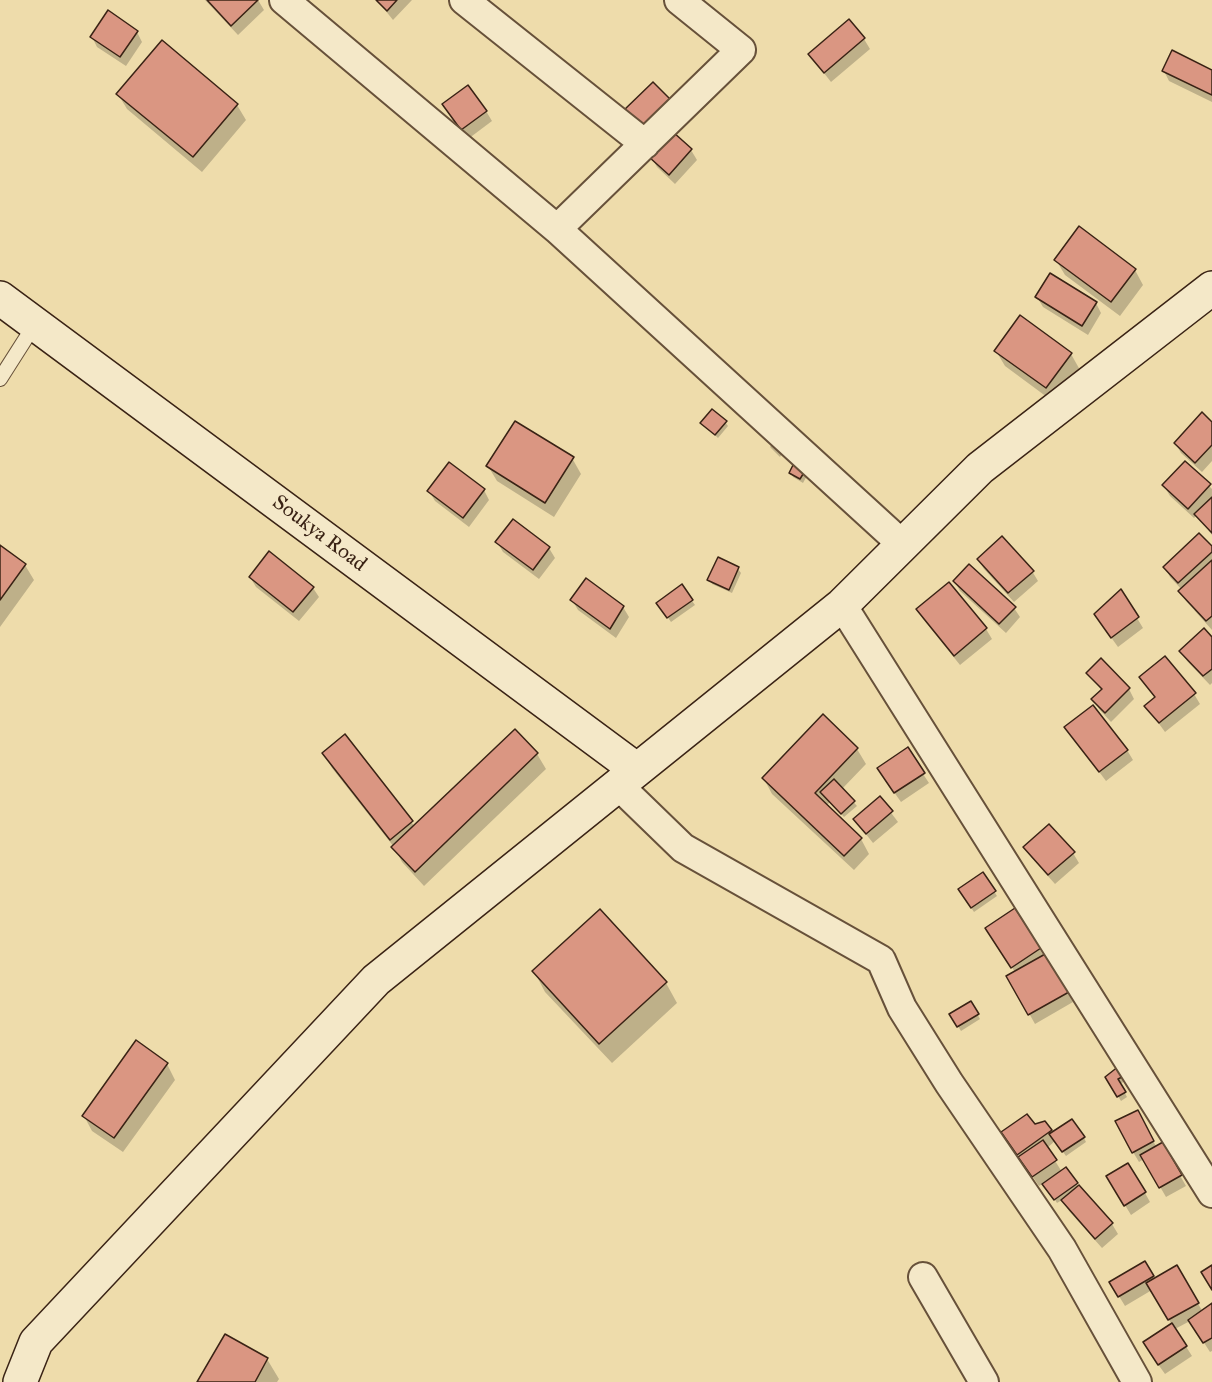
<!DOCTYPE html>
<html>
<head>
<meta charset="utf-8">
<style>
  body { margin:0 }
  canvas { display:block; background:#eedcab }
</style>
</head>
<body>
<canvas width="1212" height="1382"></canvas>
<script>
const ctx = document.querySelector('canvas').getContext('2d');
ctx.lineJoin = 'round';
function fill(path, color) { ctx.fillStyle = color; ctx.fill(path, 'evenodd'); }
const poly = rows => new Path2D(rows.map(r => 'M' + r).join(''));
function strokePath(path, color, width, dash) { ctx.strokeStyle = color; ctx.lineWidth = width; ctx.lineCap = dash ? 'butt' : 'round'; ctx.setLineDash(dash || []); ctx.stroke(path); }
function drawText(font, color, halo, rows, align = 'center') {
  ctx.font = font + ' "IM FELL Great Primer",serif'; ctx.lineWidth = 4.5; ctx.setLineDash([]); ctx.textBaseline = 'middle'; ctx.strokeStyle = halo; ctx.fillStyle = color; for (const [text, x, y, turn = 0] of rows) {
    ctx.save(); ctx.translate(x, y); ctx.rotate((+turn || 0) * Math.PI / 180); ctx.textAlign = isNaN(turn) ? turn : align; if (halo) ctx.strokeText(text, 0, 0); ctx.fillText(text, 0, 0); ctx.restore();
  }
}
const shadow = poly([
  [205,0,258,0,264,10,238,35],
  [377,0,412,0,393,20],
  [137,32,142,42,126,66,97,47,92,37],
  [864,39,870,49,831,82,809,54],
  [1164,71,1212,72,1212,102,1169,81],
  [118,94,237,105,246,120,202,172,127,109],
  [486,111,492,121,468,139,450,114],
  [673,134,691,150,697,160,675,184,657,167,651,157],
  [1056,260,1135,270,1143,285,1120,316,1065,275],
  [1037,297,1096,303,1101,313,1088,335,1043,307],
  [1021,317,1071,354,1080,370,1055,403,1005,366,996,351],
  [725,422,728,426,718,438,702,423],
  [1212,424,1212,461,1202,472,1181,453,1176,444],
  [777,438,786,447,780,457,770,447],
  [572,458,581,474,554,517,497,481,488,466],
  [1186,463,1212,489,1212,535,1197,515,1194,518,1170,496,1164,486],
  [809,472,803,483,793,477,791,473],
  [484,490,489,500,469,527,435,501,429,491],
  [497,542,549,548,555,558,539,579,503,552],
  [0,547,25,565,34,580,0,627],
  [1212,548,1212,630,1186,601,1180,592,1182,590,1170,577,1165,567],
  [718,559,738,569,741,573,732,593,712,584,709,579],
  [978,559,1032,571,1038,581,1014,602,984,569],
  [250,577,313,588,319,597,299,621,256,587],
  [586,580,623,607,629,617,616,638,578,610,572,600],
  [955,582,1014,608,1020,617,1006,633,960,591],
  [949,584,986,629,992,639,960,665,923,619,918,609],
  [682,587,695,605,671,622,661,608],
  [1095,615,1137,618,1143,628,1118,647],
  [1212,639,1212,683,1210,685,1187,661,1181,651],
  [1088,673,1129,689,1134,699,1111,722,1099,709,1093,699,1102,691],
  [1141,677,1194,694,1200,704,1165,732,1146,706,1156,699],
  [1066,728,1127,750,1133,760,1106,781],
  [515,731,537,754,546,769,424,886,402,862,394,847,332,768,324,753,345,737,415,827],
  [857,749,866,764,842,789,857,806,844,817,830,802,826,806,861,839,869,854,854,870,772,794,764,779],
  [923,774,929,783,901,802,884,778],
  [880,798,898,822,873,843,854,819],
  [1025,847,1073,853,1079,863,1055,884,1031,857],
  [983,874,997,896,974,912,962,894],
  [1014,910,1044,956,1046,955,1073,1002,1035,1024,1008,976,1015,972,993,939],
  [534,971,666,983,677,1003,612,1063,545,992],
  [971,1003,980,1019,961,1031,951,1015],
  [167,1064,175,1080,123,1152,92,1131,84,1116],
  [1119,1068,1125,1081,1120,1084,1127,1097,1121,1101,1107,1078],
  [1137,1112,1157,1148,1162,1144,1186,1186,1166,1197,1144,1159,1139,1162,1133,1152],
  [1034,1126,1050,1131,1052,1134,1084,1138,1086,1142,1066,1156,1055,1141,1047,1148,1062,1172,1076,1183,1112,1224,1118,1234,1102,1248,1069,1211,1062,1200,1057,1203,1044,1183,1039,1186,1003,1133],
  [1108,1177,1145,1193,1150,1202,1131,1215],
  [1144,1263,1155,1280,1176,1267,1203,1312,1212,1305,1212,1351,1210,1352,1190,1321,1175,1329,1192,1356,1165,1374,1150,1353,1172,1325,1152,1290,1125,1306,1111,1283],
  [267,1359,279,1379,277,1382,199,1382]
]);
const building = poly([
  [207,0,258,0,231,26,207,0],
  [376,0,397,0,387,11,376,0],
  [108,10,138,31,120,57,90,37,108,10],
  [849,19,865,38,824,73,808,54,849,19],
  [162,40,238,104,193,157,116,94,162,40],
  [1172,50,1212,70,1212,95,1162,71,1172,50],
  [653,82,677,106,646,136,623,111,653,82],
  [468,85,487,111,461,130,442,104,468,85],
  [673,132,692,149,669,175,649,157,673,132],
  [1079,226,1136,269,1111,302,1054,260,1079,226],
  [1050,273,1097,302,1082,326,1035,297,1050,273],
  [1020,315,1072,353,1046,388,994,351,1020,315],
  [712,409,727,421,715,435,700,423,712,409],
  [1202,412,1212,422,1212,445,1195,463,1174,443,1202,412],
  [515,421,574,457,545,503,486,466,515,421],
  [796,459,808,466,800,479,789,473,796,459],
  [1185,461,1211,484,1188,509,1162,485,1185,461],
  [449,462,485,489,463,518,427,491,449,462],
  [1212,497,1212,533,1194,514,1212,497],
  [513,519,550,547,533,570,495,542,513,519],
  [1199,533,1212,546,1212,552,1178,583,1163,567,1199,533],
  [1002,536,1034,571,1008,593,977,559,1002,536],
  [0,545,26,564,0,600,0,545],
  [269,551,314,587,293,612,249,577,269,551],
  [718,557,739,567,729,590,707,580,718,557],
  [1212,560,1212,616,1206,621,1178,591,1212,560],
  [969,564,1016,607,999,624,953,581,969,564],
  [586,578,624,606,610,629,570,600,586,578],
  [949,582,987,628,954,656,916,609,949,582],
  [682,584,693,600,667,618,656,603,682,584],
  [1121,589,1139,617,1111,638,1094,614,1121,589],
  [1204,628,1212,637,1212,669,1203,676,1179,651,1204,628],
  [1165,656,1196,693,1159,723,1144,706,1155,697,1139,677,1165,656],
  [1101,658,1130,688,1105,713,1091,699,1102,689,1086,673,1101,658],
  [1093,705,1128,750,1099,772,1064,727,1093,705],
  [823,714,858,748,815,793,862,838,844,856,762,778,823,714],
  [515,729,538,753,415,872,391,847,515,729],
  [345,734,413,821,390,840,322,753,345,734],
  [908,747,925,773,894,793,877,768,908,747],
  [834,779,855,801,841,814,820,792,834,779],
  [880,796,893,811,866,834,853,819,880,796],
  [1049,824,1075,852,1048,875,1023,847,1049,824],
  [983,872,996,891,971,908,958,889,983,872],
  [1015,908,1041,948,1011,968,985,928,1015,908],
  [600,909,667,982,599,1044,532,971,600,909],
  [1047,953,1069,992,1028,1015,1006,976,1047,953],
  [971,1001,979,1014,957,1027,949,1014,971,1001],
  [136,1040,168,1063,114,1138,82,1116,136,1040],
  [1119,1066,1124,1076,1118,1079,1126,1092,1117,1097,1105,1077,1119,1066],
  [1138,1110,1154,1141,1132,1153,1115,1121,1138,1110],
  [1027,1114,1035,1124,1045,1121,1052,1130,1017,1155,1001,1132,1027,1114],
  [1072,1119,1085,1137,1062,1152,1049,1134,1072,1119],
  [1043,1140,1057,1160,1032,1177,1018,1157,1043,1140],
  [1163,1142,1182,1175,1159,1188,1140,1155,1163,1142],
  [1128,1163,1146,1192,1124,1206,1106,1176,1128,1163],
  [1066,1167,1078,1183,1054,1200,1042,1184,1066,1167],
  [1079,1185,1113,1223,1095,1239,1061,1200,1079,1185],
  [1145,1261,1154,1276,1118,1297,1109,1282,1145,1261],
  [1177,1265,1199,1303,1168,1320,1146,1283,1177,1265],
  [1212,1265,1212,1290,1201,1272,1212,1265],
  [1212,1303,1212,1338,1203,1343,1188,1320,1212,1303],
  [1172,1323,1187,1346,1158,1365,1143,1342,1172,1323],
  [225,1334,268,1358,255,1382,197,1382,225,1334]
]);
const service = poly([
  [0,379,35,324]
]);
const minor = poly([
  [284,0,557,229],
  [464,0,645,144],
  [679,0,741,50,557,229,903,545],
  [842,605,1212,1193],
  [618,785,683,848,881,960,902,1008,949,1083,1062,1249,1137,1382],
  [923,1277,984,1382]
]);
const secondary = poly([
  [0,298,637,770],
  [20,1382,36,1342,376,980,842,605,980,468,1212,288]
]);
const streetNames = [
  ["Soukya Road",319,534,37]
];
fill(shadow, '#0003');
fill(building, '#da9682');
strokePath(building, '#3a2315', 1.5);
strokePath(service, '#67513a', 16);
strokePath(minor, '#67513a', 32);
strokePath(secondary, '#3a2315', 36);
strokePath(service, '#f4e8c8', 14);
strokePath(minor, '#f4e8c8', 28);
strokePath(secondary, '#f4e8c8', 33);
drawText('21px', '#3a2315', '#f4e8c8', streetNames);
</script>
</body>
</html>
